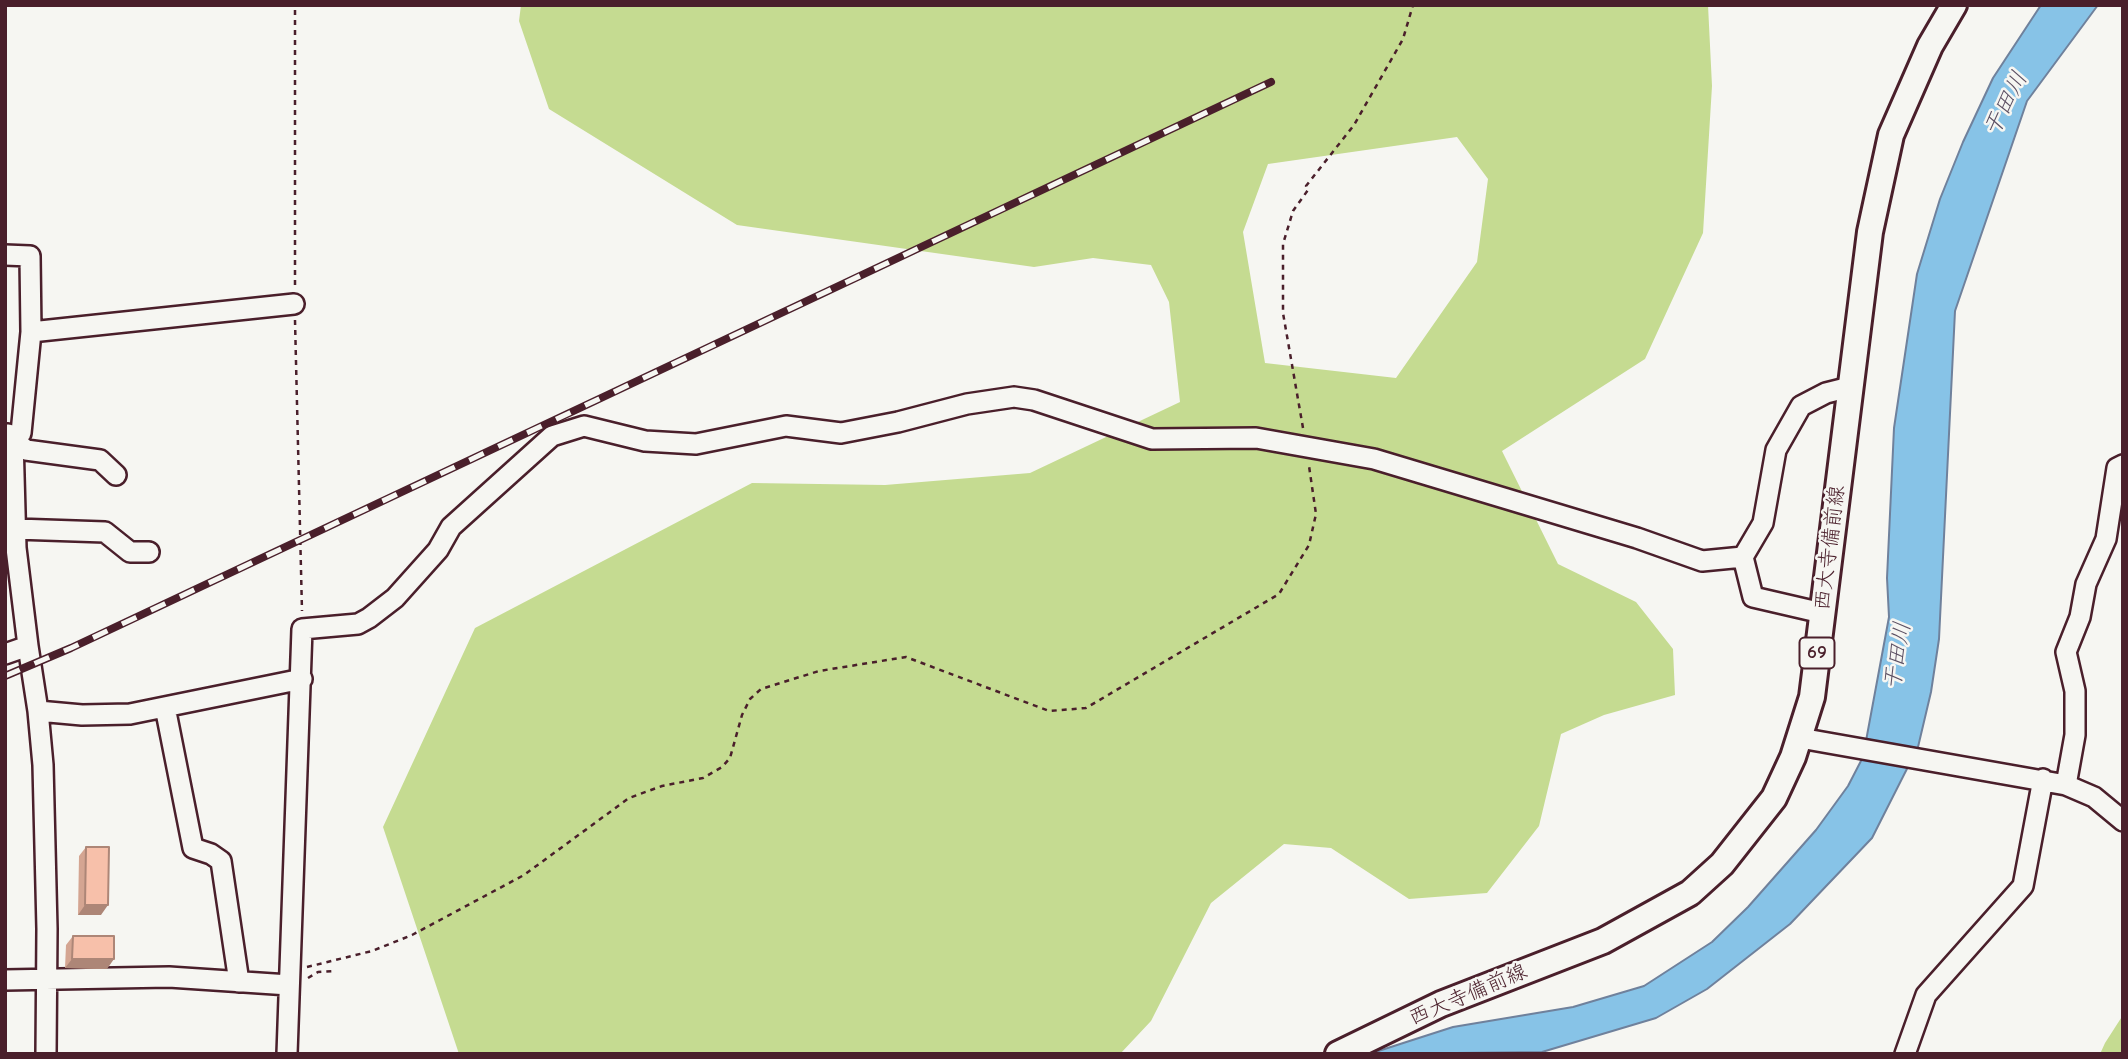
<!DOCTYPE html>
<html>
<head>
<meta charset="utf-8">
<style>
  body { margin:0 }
  #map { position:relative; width:2128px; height:1059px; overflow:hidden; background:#f6f6f2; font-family:"Comic Neue",sans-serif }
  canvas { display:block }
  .frame { position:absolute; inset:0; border:7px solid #4a1f2b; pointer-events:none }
</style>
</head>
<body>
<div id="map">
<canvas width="2128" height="1059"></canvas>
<div class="frame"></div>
</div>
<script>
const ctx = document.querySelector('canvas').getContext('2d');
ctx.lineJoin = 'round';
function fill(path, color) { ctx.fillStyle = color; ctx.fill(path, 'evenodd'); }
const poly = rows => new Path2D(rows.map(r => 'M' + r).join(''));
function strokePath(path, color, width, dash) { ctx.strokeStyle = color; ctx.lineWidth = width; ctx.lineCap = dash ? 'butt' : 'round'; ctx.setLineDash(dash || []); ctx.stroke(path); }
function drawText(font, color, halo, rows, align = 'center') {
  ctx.font = font + ' "Comic Neue","Klee One",sans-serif'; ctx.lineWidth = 5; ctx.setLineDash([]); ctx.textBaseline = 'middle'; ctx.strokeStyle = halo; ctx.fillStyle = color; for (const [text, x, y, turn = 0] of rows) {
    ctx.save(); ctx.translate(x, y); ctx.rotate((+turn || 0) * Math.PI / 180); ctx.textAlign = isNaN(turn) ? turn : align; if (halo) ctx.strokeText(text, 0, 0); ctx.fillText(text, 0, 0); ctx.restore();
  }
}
const green = poly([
  [521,5,1708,5,1712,86,1703,233,1645,359,1502,451,1558,564,1636,602,1673,649,1675,695,1604,715,1561,734,1539,826,1487,893,1409,899,1331,848,1284,844,1211,903,1151,1021,1120,1054,459,1054,383,827,475,628,752,483,885,485,1030,473,1180,402,1169,302,1151,265,1093,258,1034,267,737,225,549,109,519,21],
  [1457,137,1488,179,1477,262,1396,378,1265,363,1243,232,1268,164],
  [2123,1015,2123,1054,2100,1054,2105,1043]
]);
const water = poly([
  [2041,5,2098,5,2027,101,1955,311,1939,639,1931,692,1918,747,1872,838,1790,924,1707,989,1656,1018,1542,1052,1369,1054,1453,1027,1573,1007,1644,986,1712,942,1748,907,1816,830,1848,786,1863,757,1889,617,1887,578,1894,428,1917,274,1940,199,1963,142,1993,78,2041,5]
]);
const path = poly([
  [295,285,295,5],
  [295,320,302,611],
  [1303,428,1283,313,1283,244,1293,211,1308,190,1306,186,1354,125,1403,39,1413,5],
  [307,967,372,951,412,935,524,875,629,798,662,786,703,778,722,767,730,758,742,715,750,699,761,689,819,671,906,657,1049,711,1086,708,1279,594,1309,545,1316,514,1309,466],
  [308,978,318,972,334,971]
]);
const minor = poly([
  [5,255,30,256,31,332,21,433,13,439,16,548,28,646],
  [31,332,294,304],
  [8,434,26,450,100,460,116,475],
  [16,529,105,532,130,552,149,552],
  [1743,557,1763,523,1776,450,1801,406,1826,393,1850,387],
  [5,654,28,646,38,711,43,765,47,929,46,1054],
  [165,707,193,848,211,854,221,861,239,982],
  [38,711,82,715,130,714,302,679],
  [1800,738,2066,785,2075,735,2075,691,2066,652,2080,617,2086,584,2106,539,2117,468,2123,465],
  [2066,785,2094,797,2123,821],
  [5,980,169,977,289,985],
  [287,1054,302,629,358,624,369,618,395,598,438,550,451,527,552,436,584,426,645,441,696,444,786,426,841,433,898,422,967,404,1014,397,1034,400,1152,439,1256,438,1374,459,1637,538,1702,561,1743,557,1753,597,1822,613],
  [1905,1054,1926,995,2023,886,2043,779]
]);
const major = poly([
  [1338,1054,1441,1004,1603,941,1690,893,1722,864,1774,798,1793,757,1812,697,1870,232,1891,135,1930,46,1954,5]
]);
const rail = poly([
  [5,676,71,648,1271,82]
]);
const wall = poly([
  [86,847,101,915,78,915,79,856],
  [73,936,107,969,65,968,66,945]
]);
const shadedWall = poly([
  [85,905,108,905,101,915,78,915],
  [72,959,114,959,107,969,65,968]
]);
const building = poly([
  [86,847,109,847,108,905,85,905,86,847],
  [73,936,114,936,114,959,72,959,73,936]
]);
const shields = [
  [1817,653,35]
];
const shieldNames = [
  ["69",1817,653]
];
const streetNames = [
  ["西大寺備前線",1830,548,-83],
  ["西大寺備前線",1468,995,-23]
];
const waterNames = [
  ["干田川",2006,104,-63],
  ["干田川",1898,656,-81]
];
fill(green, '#c5db91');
fill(water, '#87c3e7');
strokePath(water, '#6f819c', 2);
strokePath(minor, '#4a1f2b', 24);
strokePath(major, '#4a1f2b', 30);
strokePath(path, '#4a1f2b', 2.5, [5, 5]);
strokePath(minor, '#f6f6f2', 19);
strokePath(major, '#f6f6f2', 24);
strokePath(rail, '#4a1f2b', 8);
strokePath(rail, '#f6f6f2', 5, [16]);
fill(wall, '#d4a592');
fill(shadedWall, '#ad8677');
fill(building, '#f7c0aa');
strokePath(building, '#ad8677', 2);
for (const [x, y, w] of shields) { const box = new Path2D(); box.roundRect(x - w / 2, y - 15.5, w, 31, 5); ctx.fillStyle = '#f6f6f2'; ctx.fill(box); strokePath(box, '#4a1f2b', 2); }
drawText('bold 19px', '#4a1f2b', null, shieldNames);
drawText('21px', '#4a1f2b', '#f6f6f2', streetNames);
drawText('italic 23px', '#5c5063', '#f6f6f2', waterNames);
</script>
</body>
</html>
